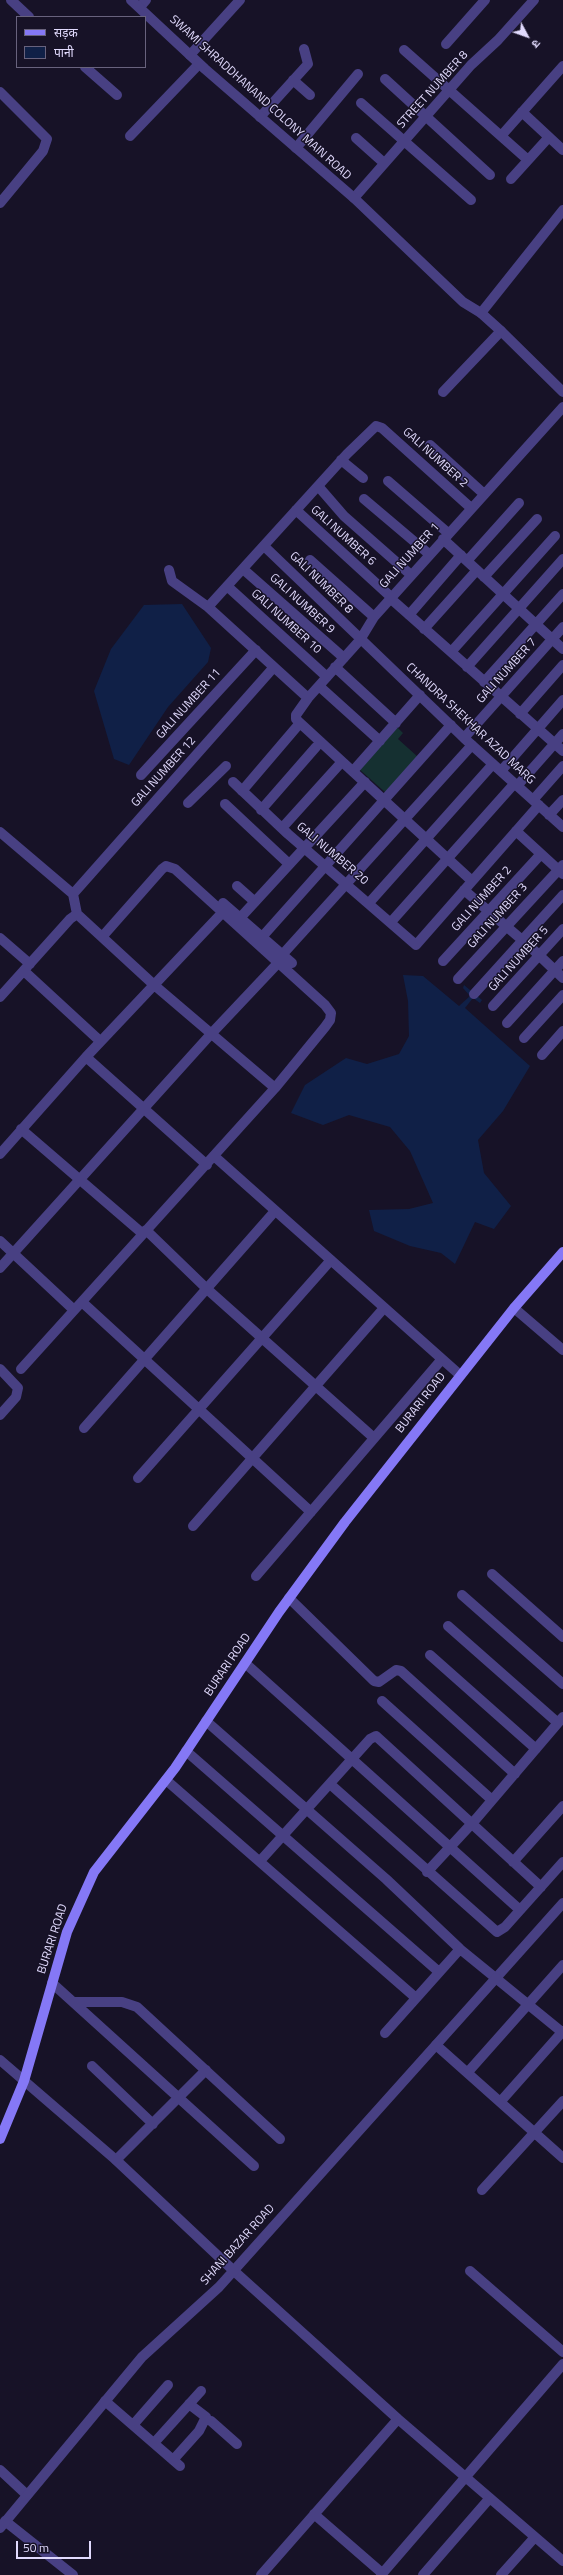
<!DOCTYPE html>
<html>
<head>
<meta charset="utf-8">
<style>
  body { margin:0 }
  #map { position:relative; width:563px; height:2575px; overflow:hidden; background:#171227; font-family:"Titillium Web","Noto Sans Devanagari",sans-serif }
  canvas { display:block }
  .legend { position:absolute; left:16px; top:16px; width:130px; height:52px; box-sizing:border-box; background:#171227; border:1px solid #68627d; margin:0; padding:5px 7px; list-style:none; font-size:12px; color:#e1dafd }
  .legend li { display:flex; align-items:center; gap:8px; height:20px }
  .legend b { width:20px; border:1px solid #68627d }
  .north { position:absolute; left:507px; top:16px; width:40px; height:40px; -webkit-text-stroke:3px #171227; paint-order:stroke; rotate:131deg; font-size:11px; font-weight:700; line-height:16px; text-align:center; color:#e1dafd }
  .north::after { content:''; display:block; margin:auto; width:14px; height:18px; background:#e1dafd; clip-path:polygon(50% 0,100% 100%,50% 72%,0 100%) }
  .scale { position:absolute; left:16px; top:2541px; width:75px; height:18px; box-sizing:border-box; border:2px solid #e1dafd; border-top:0; padding-left:5px; font-size:12px; line-height:14px; white-space:nowrap; color:#e1dafd; -webkit-text-stroke:3px #171227; paint-order:stroke }
</style>
</head>
<body>
<div id="map">
<canvas width="563" height="2575"></canvas>
<ul class="legend">
<li><b style="height:5px;background:#8578f6"></b>सड़क</li>
<li><b style="height:11px;background:#102047"></b>पानी</li>
</ul>
<div class="north">उ</div>
<div class="scale">50 m</div>
</div>
<script>
const ctx = document.querySelector('canvas').getContext('2d');
ctx.lineJoin = 'round';
function fill(path, color) { ctx.fillStyle = color; ctx.fill(path, 'evenodd'); }
const poly = rows => new Path2D(rows.map(r => 'M' + r).join(''));
function strokePath(path, color, width, dash) { ctx.strokeStyle = color; ctx.lineWidth = width; ctx.lineCap = dash ? 'butt' : 'round'; ctx.setLineDash(dash || []); ctx.stroke(path); }
function drawText(font, color, halo, rows, align = 'center') {
  ctx.font = font + ' "Titillium Web",sans-serif'; ctx.lineWidth = 3; ctx.setLineDash([]); ctx.textBaseline = 'middle'; ctx.strokeStyle = halo; ctx.fillStyle = color; for (const [text, x, y, turn = 0] of rows) {
    ctx.save(); ctx.translate(x, y); ctx.rotate((+turn || 0) * Math.PI / 180); ctx.textAlign = isNaN(turn) ? turn : align; if (halo) ctx.strokeText(text, 0, 0); ctx.fillText(text, 0, 0); ctx.restore();
  }
}
const green = poly([
  [397,727,403,733,398,739,418,757,386,793,359,769]
]);
const water = poly([
  [182,604,211,648,208,662,168,707,129,765,114,759,94,691,111,649,144,605],
  [403,975,423,976,459,1006,470,996,463,988,464,985,482,1000,480,1003,473,998,465,1008,530,1066,503,1111,478,1140,484,1173,511,1206,494,1229,475,1222,455,1264,441,1253,410,1246,374,1231,369,1210,409,1209,433,1203,410,1151,390,1127,349,1115,323,1125,291,1113,305,1085,346,1058,367,1064,399,1054,409,1036,408,1001]
]);
const minor = poly([
  [11,0,29,17],
  [140,7,146,0],
  [446,44,485,0],
  [404,50,528,160],
  [190,55,240,0],
  [85,67,117,95],
  [385,79,490,175],
  [293,80,310,95],
  [0,92,47,139,43,151,0,203],
  [361,103,471,200],
  [522,112,563,150],
  [260,117,308,64,304,49],
  [130,136,199,64],
  [501,136,563,66],
  [356,138,384,163],
  [296,148,358,74],
  [511,179,549,137],
  [354,198,471,65,498,40,534,0],
  [481,313,563,210],
  [443,392,501,331],
  [430,445,484,494],
  [341,460,363,478],
  [388,481,448,533],
  [318,486,344,516,411,575],
  [364,499,429,554],
  [296,510,391,597],
  [443,539,563,649],
  [264,546,464,738,563,827],
  [310,560,374,617],
  [467,561,519,503],
  [243,569,344,658],
  [169,570,172,581,208,607,308,698],
  [484,577,537,519],
  [227,586,327,677],
  [390,598,563,751],
  [208,607,347,454,376,426,382,428,471,508],
  [409,615,461,555],
  [424,629,477,570],
  [451,652,555,536],
  [335,667,396,723],
  [467,667,563,559],
  [484,682,563,594],
  [319,686,380,741],
  [520,714,563,665],
  [464,738,563,627],
  [353,771,420,695],
  [501,771,563,700],
  [141,775,256,650],
  [233,782,288,834,416,945,539,805],
  [517,786,563,734],
  [242,791,300,723],
  [533,800,563,766],
  [188,803,226,766],
  [225,804,289,864],
  [261,810,316,747],
  [549,815,563,800],
  [282,828,339,765],
  [516,831,563,874],
  [0,832,73,894,77,914],
  [472,881,300,723,296,719,296,715,308,698,360,640,374,617,563,407],
  [237,886,255,902],
  [464,890,521,939],
  [73,894,274,667],
  [223,903,292,963],
  [369,903,493,764],
  [240,918,365,782],
  [391,922,514,784],
  [102,937,162,869,166,866,175,869,325,1005,331,1013,330,1020,325,1027,275,1088],
  [262,937,451,725],
  [0,938,30,964],
  [524,941,521,942,521,939,523,939,563,895],
  [524,941,563,978],
  [282,955,472,745],
  [443,961,541,854],
  [24,971,100,1041],
  [458,979,563,865],
  [474,994,521,942],
  [0,997,70,919,77,914,153,984,275,1088,21,1369],
  [493,1006,563,929],
  [507,1023,563,961],
  [524,1038,563,995],
  [542,1055,563,1031],
  [86,1057,207,1165],
  [21,1129,143,1234],
  [0,1154,86,1057,222,913],
  [214,1156,460,1375],
  [146,1230,207,1289,374,1438],
  [0,1241,74,1310],
  [0,1268,211,1034,278,963],
  [82,1302,311,1512],
  [514,1308,563,1350],
  [0,1369,18,1388,16,1397,0,1415],
  [84,1428,275,1211],
  [138,1478,331,1260],
  [193,1526,384,1308],
  [492,1574,563,1637],
  [256,1576,442,1359],
  [462,1595,563,1684],
  [289,1598,374,1681,379,1682,396,1670,401,1671,515,1774],
  [448,1626,558,1723],
  [430,1655,536,1749],
  [245,1663,520,1910],
  [382,1701,492,1800],
  [206,1721,386,1879,460,1949,563,2033],
  [186,1751,439,1972],
  [166,1780,416,1998],
  [330,1784,497,1932,505,1927,563,1862],
  [260,1861,370,1739,376,1736,541,1887],
  [513,1862,563,1806],
  [427,1872,476,1819,563,1717],
  [496,1978,563,1903],
  [52,1983,254,2166],
  [73,2002,122,2002,137,2007,280,2139],
  [385,2033,460,1949],
  [436,2045,563,2158],
  [92,2066,153,2124],
  [468,2072,563,1965],
  [501,2101,563,2031],
  [116,2160,206,2070],
  [482,2190,563,2101],
  [234,2271,398,2419,563,2561],
  [470,2271,563,2352],
  [105,2401,180,2466],
  [211,2421,237,2444],
  [133,2425,168,2385],
  [154,2443,201,2391],
  [173,2460,199,2431,206,2417,189,2404],
  [0,2470,27,2495],
  [314,2514,382,2573],
  [5,2521,73,2575],
  [261,2575,398,2419],
  [381,2575,563,2364],
  [423,2575,489,2499],
  [501,2575,535,2537]
]);
const tertiary = poly([
  [131,0,205,69,354,198,463,302,481,313,501,331,563,392],
  [0,2060,116,2160,234,2271],
  [0,2528,142,2357,219,2287,496,1978]
]);
const secondary = poly([
  [0,2139,24,2081,67,1932,94,1872,175,1768,279,1612,345,1522,514,1308,563,1252]
]);
const streetNames = [
  ["STREET NUMBER 8",433,90,-48],
  ["SWAMI SHRADDHANAND COLONY MAIN ROAD",260,98,42],
  ["GALI NUMBER 2",435,458,42],
  ["GALI NUMBER 6",343,536,42],
  ["GALI NUMBER 1",410,556,-48],
  ["GALI NUMBER 8",321,583,44],
  ["GALI NUMBER 9",302,604,42],
  ["GALI NUMBER 10",286,622,42],
  ["GALI NUMBER 7",507,671,-48],
  ["GALI NUMBER 11",189,704,-48],
  ["CHANDRA SHEKHAR AZAD MARG",470,724,43],
  ["GALI NUMBER 12",164,772,-48],
  ["GALI NUMBER 20",332,854,40],
  ["GALI NUMBER 2",482,899,-48],
  ["GALI NUMBER 3",498,916,-48],
  ["GALI NUMBER 5",519,959,-48],
  ["BURARI ROAD",421,1403,-52],
  ["BURARI ROAD",228,1665,-56],
  ["BURARI ROAD",53,1939,-72],
  ["SHANI BAZAR ROAD",238,2245,-48]
];
fill(green, '#153031');
fill(water, '#102047');
strokePath(minor, '#484083', 10);
strokePath(tertiary, '#484083', 10);
strokePath(secondary, '#8578f6', 10);
drawText('12px', '#e1dafd', '#171227', streetNames);
</script>
</body>
</html>
